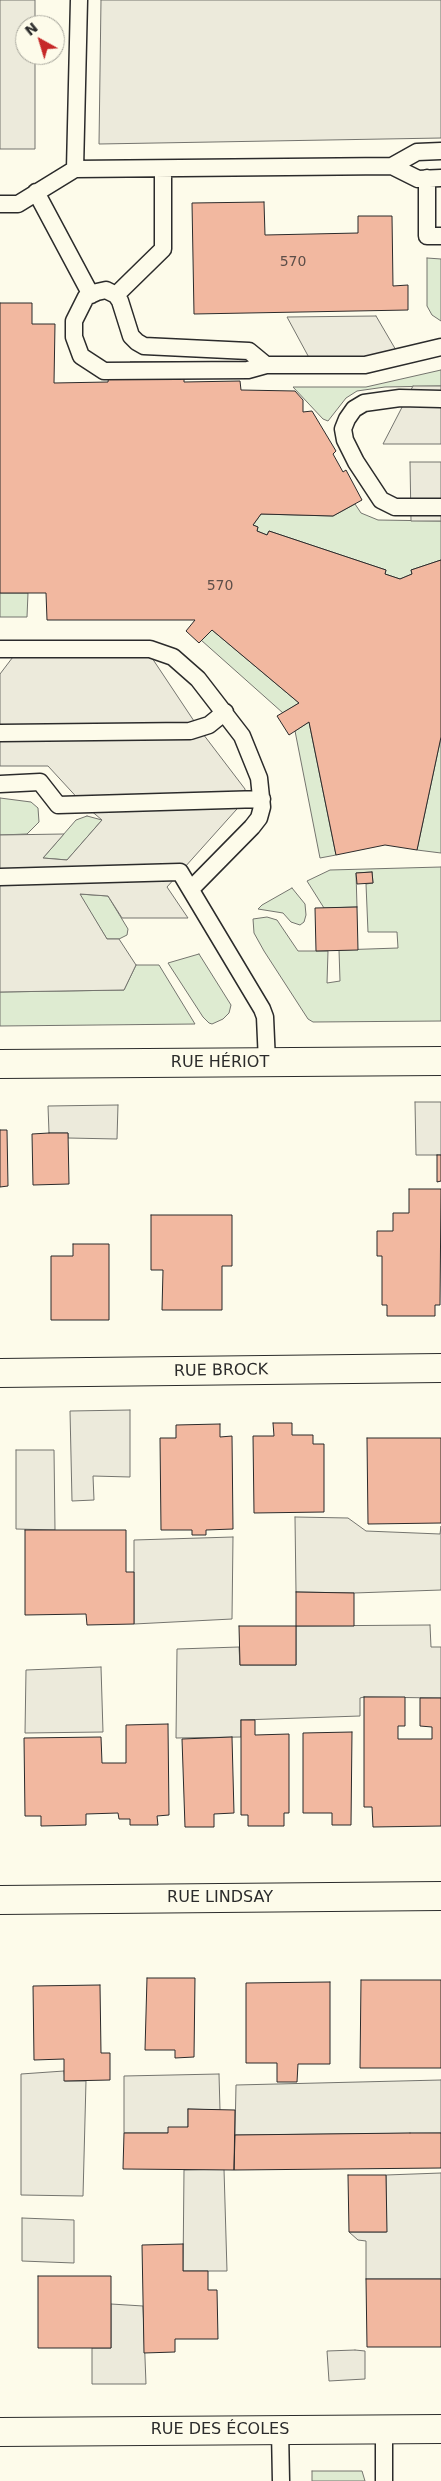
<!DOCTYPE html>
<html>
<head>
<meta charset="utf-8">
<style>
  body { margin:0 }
  #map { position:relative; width:441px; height:2481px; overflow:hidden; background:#fdfbea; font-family:"DejaVu Sans",sans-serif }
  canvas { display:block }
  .north { position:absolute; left:15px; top:15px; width:50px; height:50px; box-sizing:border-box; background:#fdfbea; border:1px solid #a9a89e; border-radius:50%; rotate:321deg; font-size:14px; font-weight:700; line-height:20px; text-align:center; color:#2b2b2b }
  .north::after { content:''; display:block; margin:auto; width:18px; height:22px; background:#c62828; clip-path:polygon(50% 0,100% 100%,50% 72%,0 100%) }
</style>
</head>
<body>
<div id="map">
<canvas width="441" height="2481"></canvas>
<div class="north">N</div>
</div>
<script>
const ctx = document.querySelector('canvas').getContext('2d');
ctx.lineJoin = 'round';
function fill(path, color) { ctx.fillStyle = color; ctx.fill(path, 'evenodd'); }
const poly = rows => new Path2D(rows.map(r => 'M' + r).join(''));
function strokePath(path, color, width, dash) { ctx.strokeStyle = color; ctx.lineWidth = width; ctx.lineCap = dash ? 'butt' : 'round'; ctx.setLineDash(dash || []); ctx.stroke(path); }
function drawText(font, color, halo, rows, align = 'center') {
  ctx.font = font + ' "DejaVu Sans",sans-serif'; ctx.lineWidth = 4; ctx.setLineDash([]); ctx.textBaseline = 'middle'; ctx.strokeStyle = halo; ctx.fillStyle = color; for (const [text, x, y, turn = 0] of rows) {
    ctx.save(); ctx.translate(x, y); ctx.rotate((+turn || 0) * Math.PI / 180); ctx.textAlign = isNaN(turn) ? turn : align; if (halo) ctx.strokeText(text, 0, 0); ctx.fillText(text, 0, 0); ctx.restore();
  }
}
const green = poly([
  [427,258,441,259,441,321,432,315,427,306,427,258],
  [441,370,441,386,385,387,357,391,346,398,328,421,323,419,293,387,366,387,441,370],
  [355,504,361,513,378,520,441,521,441,560,411,570,412,574,400,579,385,574,386,570,269,531,267,535,257,531,258,527,253,525,261,514,333,516,355,504],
  [0,593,28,593,27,617,0,617,0,593],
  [212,630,299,703,283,713,201,640,212,630],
  [309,722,336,855,320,858,295,731,309,722],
  [441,737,441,853,417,850,441,737],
  [0,798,31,802,38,808,39,822,27,834,0,835,0,798],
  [87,816,102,820,67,860,43,858,76,820,87,816],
  [441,867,441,1021,313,1022,308,1019,264,951,254,933,253,919,267,917,277,920,298,951,328,951,327,983,340,981,339,950,398,948,397,932,368,932,366,884,373,883,372,872,356,873,357,907,324,908,307,881,330,870,441,867],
  [292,888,305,904,306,915,304,922,300,925,291,922,283,913,258,909,262,905,292,888],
  [79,894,108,896,128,929,127,935,119,939,107,939,79,894],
  [199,954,231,1005,229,1013,223,1019,212,1024,209,1023,203,1017,168,963,199,954],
  [136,965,159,965,195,1024,0,1026,0,992,124,990,136,965],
  [312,2471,362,2471,365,2481,312,2481,312,2471]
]);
const parking = poly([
  [0,0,35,0,35,25,25,25,25,55,35,55,35,149,0,149,0,0],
  [101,0,441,0,441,138,99,144,101,0],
  [376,316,400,357,313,365,287,317,376,316],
  [413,386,441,386,441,444,383,444,413,386],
  [410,462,441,462,441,521,411,521,410,462],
  [19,649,146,649,200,730,245,789,245,800,167,887,188,918,122,918,108,896,80,894,107,939,119,939,136,965,124,990,0,992,0,835,64,834,43,858,67,860,102,820,83,804,48,766,0,766,0,674,19,649],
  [415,1102,441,1102,441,1155,416,1155,415,1102],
  [118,1105,117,1139,68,1138,68,1133,49,1133,48,1106,118,1105],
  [130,1410,130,1477,93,1476,94,1500,72,1501,70,1411,130,1410],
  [16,1450,54,1450,55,1530,16,1529,16,1450],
  [295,1517,348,1518,366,1531,440,1534,441,1526,441,1590,354,1593,296,1592,295,1517],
  [233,1537,232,1619,134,1624,134,1540,233,1537],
  [430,1625,431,1647,441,1647,441,1698,364,1697,360,1698,360,1716,241,1720,241,1737,176,1738,177,1649,239,1647,240,1665,296,1665,296,1626,430,1625],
  [101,1667,103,1732,25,1733,26,1670,101,1667],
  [64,2071,65,2081,86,2081,83,2196,21,2195,21,2074,64,2071],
  [219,2074,220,2110,188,2109,188,2127,168,2133,124,2133,124,2076,219,2074],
  [441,2080,441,2133,235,2135,236,2085,441,2080],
  [224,2169,227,2271,183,2271,184,2170,224,2169],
  [441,2173,441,2279,366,2279,366,2241,358,2240,349,2232,386,2232,386,2175,441,2173],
  [22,2218,74,2220,74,2263,22,2261,22,2218],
  [111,2304,143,2306,146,2384,92,2384,92,2348,111,2348,111,2304],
  [355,2350,365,2351,365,2379,329,2381,327,2351,355,2350]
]);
const building = poly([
  [264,202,265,235,358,233,358,216,392,216,393,286,408,285,408,310,194,314,192,203,264,202],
  [0,303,32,303,32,324,55,324,54,383,108,382,109,374,131,375,130,362,184,362,184,382,240,381,241,390,295,391,303,400,303,412,312,411,336,451,333,454,343,472,346,470,362,500,333,516,261,514,253,525,258,527,257,531,267,535,269,531,386,570,385,574,400,579,412,574,411,570,441,560,441,737,417,850,385,845,336,855,309,722,289,735,277,716,299,703,212,630,199,643,186,631,195,620,47,620,46,593,0,593,0,303],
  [372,872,373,883,357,884,356,873,372,872],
  [357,907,358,950,316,951,315,908,357,907],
  [0,1130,7,1130,8,1186,0,1187,0,1130],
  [49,1133,68,1133,69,1184,33,1185,32,1134,49,1133],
  [437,1155,441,1155,441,1181,437,1182,437,1155],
  [409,1189,441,1189,440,1305,435,1305,435,1316,387,1316,387,1305,382,1305,382,1256,377,1256,377,1231,393,1231,393,1213,409,1213,409,1189],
  [151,1215,232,1215,232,1266,222,1266,222,1310,162,1310,163,1270,151,1270,151,1215],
  [73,1244,109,1244,109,1320,51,1320,51,1256,73,1256,73,1244],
  [273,1423,292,1423,292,1435,313,1435,313,1444,324,1444,324,1512,254,1513,253,1436,274,1436,273,1423],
  [220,1424,220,1437,232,1436,233,1529,206,1530,206,1535,192,1535,192,1530,161,1530,160,1438,176,1438,176,1425,220,1424],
  [367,1438,441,1438,441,1523,368,1524,367,1438],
  [25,1530,126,1530,126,1572,134,1572,134,1624,87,1625,86,1614,25,1615,25,1530],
  [296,1592,354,1593,354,1626,296,1626,296,1592],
  [239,1626,296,1626,296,1665,240,1665,239,1626],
  [364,1697,405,1697,405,1726,398,1726,398,1739,432,1739,432,1727,420,1726,420,1698,441,1698,441,1826,373,1827,372,1807,364,1807,364,1697],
  [241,1720,255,1720,255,1735,289,1734,289,1813,284,1813,284,1826,248,1826,248,1815,241,1815,241,1720],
  [168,1724,169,1815,157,1816,158,1825,130,1825,130,1819,119,1819,118,1813,86,1814,86,1825,41,1826,41,1816,25,1816,24,1738,101,1737,102,1763,126,1763,126,1725,168,1724],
  [352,1732,351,1825,332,1825,332,1813,303,1813,303,1733,352,1732],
  [232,1737,234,1813,214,1814,214,1827,185,1827,182,1739,232,1737],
  [147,1978,195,1978,194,2057,175,2058,175,2050,145,2050,147,1978],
  [361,1980,441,1980,441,2068,360,2068,361,1980],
  [330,1982,330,2064,298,2064,297,2082,277,2082,277,2063,246,2063,246,1983,330,1982],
  [100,1985,101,2053,110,2053,110,2080,64,2081,64,2059,34,2060,33,1986,100,1985],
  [188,2109,235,2110,234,2170,123,2169,124,2133,168,2133,168,2127,188,2127,188,2109],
  [410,2133,441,2133,441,2168,234,2170,235,2135,410,2133],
  [348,2175,386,2175,387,2232,349,2232,348,2175],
  [183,2244,183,2271,208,2271,208,2290,217,2290,218,2339,175,2339,175,2352,144,2353,142,2245,183,2244],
  [38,2276,111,2276,111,2348,38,2348,38,2276],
  [366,2279,441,2279,441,2347,367,2347,366,2279]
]);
const lane = poly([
  [79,0,75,169,392,166],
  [441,151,417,152,392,166,418,179,441,178],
  [427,178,427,236,441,236],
  [36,192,91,295],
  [0,204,18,204,75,169],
  [116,295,163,249,163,169],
  [266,365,249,351,144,346,137,342,131,336,120,301,116,295,106,290,97,292,86,297,74,321,74,337,81,356,104,371,248,370,266,365,365,365,441,347],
  [441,399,400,398,364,403,354,409,347,419,343,429,345,440,356,462,381,500,395,507,441,507],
  [0,649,150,649,173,657,198,679,242,736,259,778,262,807,259,818,252,827,191,889],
  [0,733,190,731,209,725,225,712],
  [0,784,40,782,58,805,262,799],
  [0,877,180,872,262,1009,265,1017,267,1062],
  [280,2430,281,2481],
  [384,2481,384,2429]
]);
const street = poly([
  [0,2432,441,2429]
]);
const secondary = poly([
  [0,1064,441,1061],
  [0,1373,441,1368],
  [0,1900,441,1896]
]);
const numberNames = [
  ["570",293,262],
  ["570",220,586]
];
const streetNames = [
  ["RUE HÉRIOT",220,1063],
  ["RUE BROCK",221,1371,-1],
  ["RUE LINDSAY",220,1898],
  ["RUE DES ÉCOLES",220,2430]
];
fill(green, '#deebd1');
strokePath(green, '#74746e', 1);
fill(parking, '#eceadb');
strokePath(parking, '#74746e', 1);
fill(building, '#f2b8a0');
strokePath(building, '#2b2b2b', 1);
strokePath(lane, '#2b2b2b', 19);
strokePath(street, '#2b2b2b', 30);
strokePath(secondary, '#2b2b2b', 30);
strokePath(lane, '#fdfbea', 16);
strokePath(street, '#fdfbea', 28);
strokePath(secondary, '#fdfbea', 28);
drawText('14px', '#5d4e48', null, numberNames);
drawText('16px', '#2b2b2b', '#fdfbea', streetNames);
</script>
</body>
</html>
